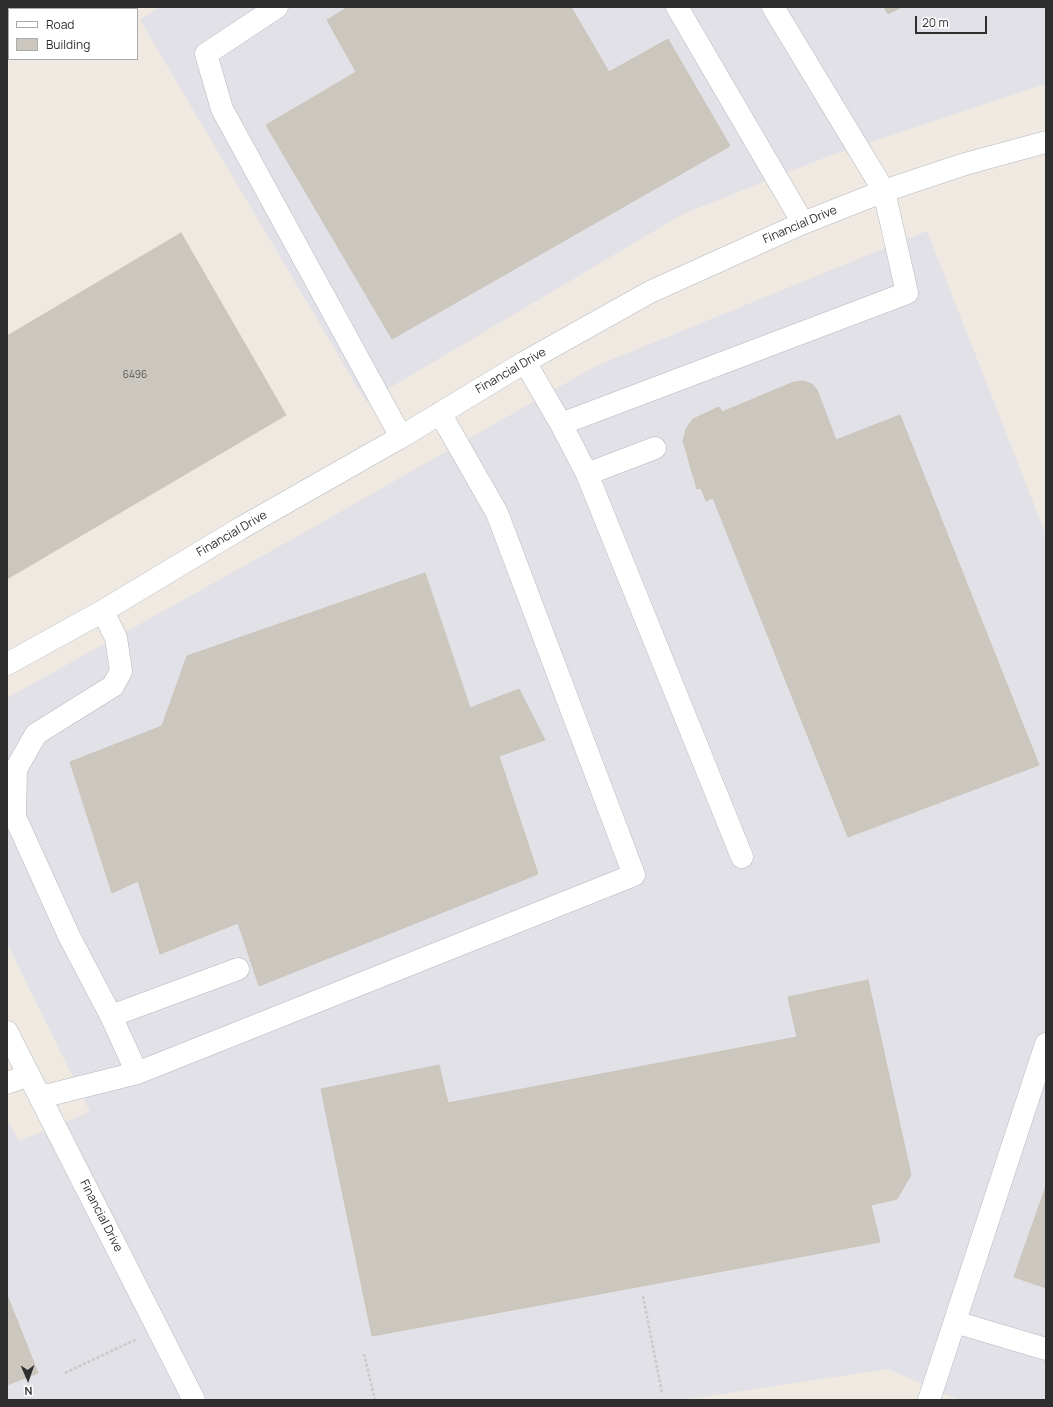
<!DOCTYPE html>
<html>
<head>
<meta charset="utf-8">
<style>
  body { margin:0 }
  #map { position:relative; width:1053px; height:1407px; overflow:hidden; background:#efe9e1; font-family:Manrope,sans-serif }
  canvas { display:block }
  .frame { position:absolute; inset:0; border:8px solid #2e2e2e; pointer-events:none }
  .legend { position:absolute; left:8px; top:8px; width:130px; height:52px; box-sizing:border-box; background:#fff; border:1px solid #ababab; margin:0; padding:5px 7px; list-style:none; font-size:12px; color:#2e2e2e }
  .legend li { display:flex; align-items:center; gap:8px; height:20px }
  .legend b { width:20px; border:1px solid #ababab }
  .north { position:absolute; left:8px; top:1359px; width:40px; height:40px; -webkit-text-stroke:3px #fff; paint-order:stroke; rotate:178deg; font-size:11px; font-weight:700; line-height:16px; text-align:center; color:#2e2e2e }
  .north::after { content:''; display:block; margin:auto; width:14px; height:18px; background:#2e2e2e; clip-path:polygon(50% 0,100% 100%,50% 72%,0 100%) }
  .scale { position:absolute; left:915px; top:16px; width:72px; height:18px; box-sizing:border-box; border:2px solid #2e2e2e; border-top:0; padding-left:5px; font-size:12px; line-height:14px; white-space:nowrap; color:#2e2e2e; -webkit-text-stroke:3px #fff; paint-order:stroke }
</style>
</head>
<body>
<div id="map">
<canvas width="1053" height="1407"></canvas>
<div class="frame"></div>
<ul class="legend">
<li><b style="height:5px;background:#fff"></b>Road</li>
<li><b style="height:11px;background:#cbc7bf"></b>Building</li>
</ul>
<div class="north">N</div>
<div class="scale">20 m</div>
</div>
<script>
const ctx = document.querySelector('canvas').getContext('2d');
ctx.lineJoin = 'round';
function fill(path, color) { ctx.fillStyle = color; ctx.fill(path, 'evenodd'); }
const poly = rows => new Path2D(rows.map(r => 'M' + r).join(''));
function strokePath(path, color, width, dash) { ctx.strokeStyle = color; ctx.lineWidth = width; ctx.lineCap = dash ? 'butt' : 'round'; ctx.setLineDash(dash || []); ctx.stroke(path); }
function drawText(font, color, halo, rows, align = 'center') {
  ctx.font = font + ' Manrope,sans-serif'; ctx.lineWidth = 3.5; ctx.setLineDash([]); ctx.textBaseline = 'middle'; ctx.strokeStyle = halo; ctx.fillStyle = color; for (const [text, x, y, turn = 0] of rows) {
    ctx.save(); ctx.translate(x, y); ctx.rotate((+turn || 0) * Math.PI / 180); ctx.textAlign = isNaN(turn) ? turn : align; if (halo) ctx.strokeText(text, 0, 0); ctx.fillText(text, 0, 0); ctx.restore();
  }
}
const industrial = poly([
  [159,7,1046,7,1046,84,824,158,683,214,366,402,140,20],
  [927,231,1046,535,1046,1400,959,1400,888,1369,682,1400,7,1400,7,1119,19,1141,90,1112,7,943,7,698,314,527,596,366]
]);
const building = poly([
  [348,7,571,7,609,72,668,39,730,146,392,339,266,125,356,72,327,20,348,7],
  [884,7,902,7,888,14,884,7],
  [181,233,286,415,7,579,7,336,181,233],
  [803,381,812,384,817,390,836,440,900,415,1039,765,848,837,713,498,706,501,701,488,697,489,683,441,686,429,693,419,719,407,722,412,794,382,803,381],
  [425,573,470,708,519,689,545,740,499,756,538,874,259,986,238,923,160,954,138,881,112,893,70,762,162,726,187,656,425,573],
  [868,980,911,1175,897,1199,871,1205,880,1242,372,1336,321,1089,439,1065,448,1103,797,1037,788,997,868,980],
  [1046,1186,1046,1288,1014,1277,1046,1186],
  [7,1295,38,1373,7,1385,7,1295]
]);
const path = poly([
  [643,1296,662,1393],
  [364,1354,375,1400],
  [65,1373,137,1339]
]);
const minor = poly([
  [277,7,206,54,222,109,401,437],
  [677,7,803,223],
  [525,362,561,424,907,293,884,191,773,7],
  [561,424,587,474,742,857],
  [587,474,655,448],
  [103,611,116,638,121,671,113,686,36,734,16,769,15,817,69,936,111,1016,137,1073],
  [7,664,103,611,241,528,401,437,525,362,650,292,803,223,884,191,965,164,1046,142],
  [111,1016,238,969],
  [7,1032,194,1400],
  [7,1083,29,1075],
  [41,1097,137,1073,634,875,497,513,440,413],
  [955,1322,1046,1349],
  [929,1400,1046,1044]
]);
const highway = poly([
  [13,9,16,7]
]);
const numberNames = [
  ["6496",135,375]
];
const streetNames = [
  ["Financial Drive",800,225,-23],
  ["Financial Drive",511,371,-30],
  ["Financial Drive",232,534,-30],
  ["Financial Drive",101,1216,63]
];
fill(industrial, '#e3e1e8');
fill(building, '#cbc7bf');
strokePath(building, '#cbc5ba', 1);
strokePath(minor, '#b4b7c1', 23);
strokePath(highway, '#c9c9c9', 23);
strokePath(path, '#c9c9c9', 2.5, [3, 2]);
strokePath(minor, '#fff', 22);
strokePath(highway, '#ffa35c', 22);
drawText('10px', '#555452', null, numberNames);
drawText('12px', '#2e2e2e', '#fff', streetNames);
</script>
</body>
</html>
